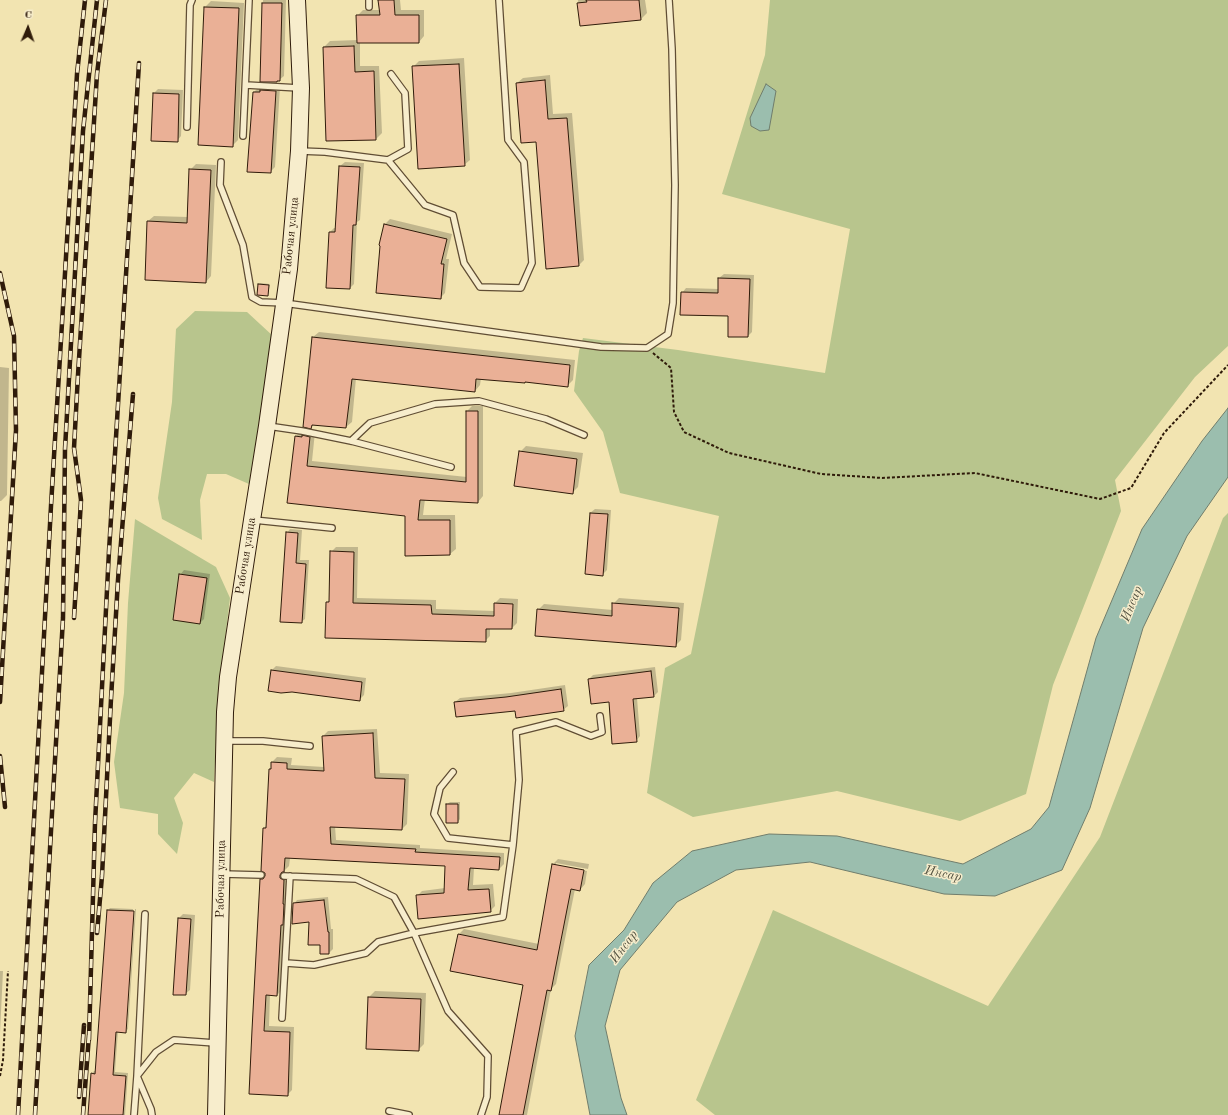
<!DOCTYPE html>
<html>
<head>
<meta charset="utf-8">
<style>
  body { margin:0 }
  #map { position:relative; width:1228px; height:1115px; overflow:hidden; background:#f2e4b1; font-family:"Old Standard TT",serif }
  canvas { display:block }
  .north { position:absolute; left:8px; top:8px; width:40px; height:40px; -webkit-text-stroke:3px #f7edcc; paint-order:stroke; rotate:2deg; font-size:11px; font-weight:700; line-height:16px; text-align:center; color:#2f1b0a }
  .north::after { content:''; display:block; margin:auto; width:14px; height:18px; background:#2f1b0a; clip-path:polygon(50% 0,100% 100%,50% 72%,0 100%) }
</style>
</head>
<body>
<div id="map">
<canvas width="1228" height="1115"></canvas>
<div class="north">С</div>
</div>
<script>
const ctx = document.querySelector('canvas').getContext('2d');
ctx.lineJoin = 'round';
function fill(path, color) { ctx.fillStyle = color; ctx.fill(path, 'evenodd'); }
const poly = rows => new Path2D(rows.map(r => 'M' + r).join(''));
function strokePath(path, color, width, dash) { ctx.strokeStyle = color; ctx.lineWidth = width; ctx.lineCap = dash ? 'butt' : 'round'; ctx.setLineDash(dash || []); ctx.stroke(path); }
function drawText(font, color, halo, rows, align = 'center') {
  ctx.font = font + ' "Old Standard TT",serif'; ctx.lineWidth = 3; ctx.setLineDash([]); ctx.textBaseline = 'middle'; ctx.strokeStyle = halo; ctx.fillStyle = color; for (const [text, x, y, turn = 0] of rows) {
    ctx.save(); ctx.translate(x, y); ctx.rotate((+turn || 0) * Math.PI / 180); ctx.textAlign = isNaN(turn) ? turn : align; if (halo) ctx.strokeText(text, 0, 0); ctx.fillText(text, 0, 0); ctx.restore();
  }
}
const green = poly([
  [770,0,1228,0,1228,346,1195,377,1115,480,1121,511,1053,685,1026,794,960,821,837,791,693,817,647,793,665,668,691,654,719,516,620,493,603,432,574,391,579,351,583,338,678,350,825,373,850,229,722,194,765,55],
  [195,311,247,312,273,336,249,484,226,474,207,474,200,500,202,540,162,519,158,498,172,402,176,329],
  [1228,513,1228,1115,715,1115,696,1100,773,910,988,1006,1100,837,1223,518],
  [135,519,216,567,230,598,218,699,214,782,194,773,174,798,183,823,177,854,158,834,158,814,120,808,114,762,124,693,128,603]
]);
const water = poly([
  [766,84,776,91,769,130,760,131,751,126,750,118,766,84],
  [1228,408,1228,477,1187,536,1143,628,1090,808,1062,870,995,896,944,894,810,862,736,870,677,902,620,970,605,1026,621,1098,627,1115,590,1115,575,1036,589,965,624,930,653,883,692,851,769,834,837,836,963,864,1031,829,1049,807,1096,638,1142,529,1202,441,1228,408]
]);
const shadow = poly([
  [263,0,286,0,284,76,279,80,261,81],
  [379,0,400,0,401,10,424,10,424,36,419,42,360,42,360,66,379,66,382,133,376,139,324,47,330,41,358,40,357,16,363,10,380,10],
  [578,0,645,0,647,13,641,19,580,25],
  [211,1,244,3,238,140,232,146,199,144,205,7],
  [464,58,470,160,464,165,413,67,419,61],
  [550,75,553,114,572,113,584,260,578,266,517,83,523,78],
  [280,87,275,167,270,172,248,171,254,92,258,88],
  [158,89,183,90,181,136,177,141,154,93],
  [345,162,364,163,360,220,357,222,354,284,350,288,330,232,334,228,336,228,340,166],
  [196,164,216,165,211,276,206,282,148,221,154,216,188,217,190,170],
  [390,219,452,234,446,259,449,259,445,293,440,298,380,244,385,224],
  [724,274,754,275,752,332,748,336,729,315,682,293,686,288,719,289,719,278],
  [260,283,270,284,268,295,259,284],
  [319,332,575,360,573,380,567,386,526,381,481,378,480,385,475,391,356,378,352,422,346,427,315,424,311,427,313,337],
  [0,367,9,368,7,495,1,501,0,501],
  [472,406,483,406,483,496,478,502,425,499,423,515,455,515,456,549,450,554,406,515,288,502,296,436,301,431,315,432,312,461,467,477,467,411],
  [526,446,583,453,578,487,573,492,520,452],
  [595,509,611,510,607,570,603,574,586,573,590,513],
  [290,529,302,530,300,560,309,560,305,619,301,622,287,533],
  [336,547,358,547,357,598,436,600,436,609,495,611,495,603,500,598,518,599,517,623,512,628,490,628,490,636,485,641,327,603,330,600,331,552],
  [184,570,210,574,204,619,200,623,180,575],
  [619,598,684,603,681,640,675,646,538,610,544,604,613,610,613,604],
  [276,666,366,678,364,695,359,700,292,691,272,670],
  [655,667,658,692,654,696,637,698,640,736,636,741,609,701,589,679,593,675],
  [565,685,568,706,563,710,515,710,455,702,460,698,511,693],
  [377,729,380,773,409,774,407,824,402,829,335,826,336,840,420,845,420,848,504,853,504,864,499,869,474,868,473,885,493,884,495,906,490,911,417,896,422,891,445,888,446,865,290,858,289,866,285,870,285,873,289,875,282,990,277,995,270,994,269,1026,294,1027,292,1090,287,1095,250,1093,261,880,266,875,265,872,262,870,264,828,267,825,270,769,272,767,272,762,277,757,292,758,291,765,324,767,323,736,328,731],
  [450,802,460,802,460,819,458,822,447,804],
  [558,859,589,864,588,869,556,863,556,865,587,871,585,884,580,890,575,889,556,984,551,989,527,1115,500,1115,525,985,459,934,464,929,539,944,553,864],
  [328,897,331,929,333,929,333,949,329,953,321,944,310,921,294,904,297,900],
  [110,908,133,909,125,1030,127,1030,126,1032,118,1031,115,1072,128,1073,125,1115,89,1115,92,1074,94,1071,97,1071,108,910],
  [135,909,136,909,128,1029,127,1030],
  [183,914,195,915,190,990,185,994,179,918],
  [0,971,3,971,0,1033],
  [375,991,426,993,424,1044,418,1050,367,1048,369,997]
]);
const building = poly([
  [378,0,394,0,395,15,419,15,419,43,357,43,356,15,380,15,378,0],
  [586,0,639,0,641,20,580,26,577,3,587,2,586,0],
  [262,3,282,3,280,81,277,81,277,82,260,82,262,3],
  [204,7,239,8,233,147,198,145,204,7],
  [354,46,355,72,374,71,376,140,326,141,323,47,354,46],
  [459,64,465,166,418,169,412,66,459,64],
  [545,80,548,119,567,118,579,266,546,269,536,142,521,143,516,83,545,80],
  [260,90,276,91,271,173,247,172,253,92,260,92,260,90],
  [153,93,179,94,178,142,151,141,153,93],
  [339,166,360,167,356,225,353,225,350,289,326,288,329,232,335,232,339,166],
  [189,169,211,170,206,283,145,280,147,221,187,223,189,169],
  [384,224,447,239,441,264,444,264,441,299,376,293,380,246,379,245,384,224],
  [718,278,750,279,748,337,728,337,728,316,680,315,681,292,718,293,718,278],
  [258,284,269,285,268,296,257,295,258,284],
  [312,337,570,365,568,387,525,382,525,383,476,379,475,392,352,379,346,428,312,425,311,429,303,427,312,337],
  [466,411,478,411,478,503,420,500,418,520,450,520,450,555,405,556,405,516,287,503,295,436,302,437,302,435,310,437,307,466,466,482,466,411],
  [519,451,577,459,573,494,514,486,519,451],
  [590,513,608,514,603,576,585,574,590,513],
  [286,532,298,533,296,563,306,564,302,623,280,622,286,532],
  [330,551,354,552,353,603,431,605,432,614,494,616,494,603,513,604,512,629,486,629,486,642,325,638,326,602,329,602,330,551],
  [179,574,207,578,200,624,173,620,179,574],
  [612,603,679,608,676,647,535,636,537,609,612,616,612,603],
  [271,670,362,682,360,701,292,692,281,693,268,691,271,670],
  [651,671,654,697,633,699,637,742,612,744,609,702,591,704,588,679,651,671],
  [561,689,564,711,516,718,515,711,456,717,454,702,506,697,561,689],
  [373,733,375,778,405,779,402,830,330,827,331,844,416,849,415,852,500,857,499,870,470,868,468,890,489,889,491,912,418,919,416,895,444,893,445,866,285,858,284,872,282,872,280,875,280,878,284,880,283,904,284,904,283,925,281,925,277,996,266,995,264,1031,290,1032,288,1096,249,1094,252,1030,260,879,263,879,265,876,265,873,261,871,263,828,266,828,269,769,271,769,271,762,287,763,287,769,324,771,322,736,373,733],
  [446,804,458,804,458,823,446,823,446,804],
  [552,864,584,870,580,891,571,889,551,991,547,990,523,1115,499,1115,523,985,450,971,458,934,537,950,552,864],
  [324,900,328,932,329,932,329,954,320,954,320,945,308,945,309,922,292,924,293,903,324,900],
  [107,910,134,911,126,1033,116,1032,113,1075,126,1076,123,1115,88,1115,91,1073,95,1074,107,910],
  [178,918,191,919,186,995,173,995,178,918],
  [368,997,421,999,419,1051,366,1049,368,997]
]);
const path = poly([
  [653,353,671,368,674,412,684,432,729,453,821,474,882,478,975,473,1100,499,1131,488,1164,433,1228,365],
  [0,1076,3,1060,8,971]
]);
const lane = poly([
  [369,0,369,7],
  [246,85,299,88],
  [187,127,190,5,192,0],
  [243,136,249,0],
  [300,151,325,152,388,160,425,205,453,215,464,263,480,287,521,288,532,263,524,162,508,140,499,0],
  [388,160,408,149,405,93,391,74],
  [221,162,220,185,243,245,252,297,261,302,284,303,601,347,647,348,668,334,673,303,675,185,672,49,669,0],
  [268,426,302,431,351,441,451,467],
  [351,441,370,423,435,404,479,401,546,419,584,435],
  [254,520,332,528],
  [225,741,263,741,310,746],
  [453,772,440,788,434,814,448,838,513,845],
  [223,874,261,875],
  [284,876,356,879,394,897,414,933,503,917,513,845,519,780,516,732,556,722,591,736,602,732,600,716],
  [145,914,137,1076,151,1109,152,1115],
  [286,963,314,965,366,953,378,942,414,933,448,1011,488,1056,487,1097,481,1115],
  [282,1018,290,876],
  [389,1111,409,1115],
  [134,1115,137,1076,156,1052,174,1040,215,1043]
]);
const secondary = poly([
  [216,1115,225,712,228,677,252,520,267,426,289,269,299,151,301,88,297,0]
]);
const rail = poly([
  [0,273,14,336,16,430,0,702],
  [74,618,81,500,74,448,78,375,97,74,106,0],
  [0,756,5,807],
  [97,933,102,876,111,699,118,580,133,394],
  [89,1040,95,823,109,551,139,63],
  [79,1097,84,1025],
  [18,1115,51,506,77,74,85,0],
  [35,1115,63,618,65,449,83,131,97,0],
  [83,1115,89,1035]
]);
const streetNames = [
  ["Рабочая улица",291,236,-84],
  ["Рабочая улица",246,556,-81],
  ["Рабочая улица",221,879,-89]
];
const waterNames = [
  ["Инсар",1132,604,-68],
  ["Инсар",943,874,11],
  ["Инсар",624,947,-53]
];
fill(green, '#b8c58d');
fill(water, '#9bbeae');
strokePath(water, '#707d6c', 1);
fill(shadow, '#0003');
fill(building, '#eab096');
strokePath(building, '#2f1b0a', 1);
strokePath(lane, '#604d34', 8);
strokePath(secondary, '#2f1b0a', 18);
strokePath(path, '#2f1b0a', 2, [3, 2]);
strokePath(lane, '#f7edcc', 5.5);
strokePath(secondary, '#f7edcc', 16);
strokePath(rail, '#2f1b0a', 4.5);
strokePath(rail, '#f7edcc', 3, [9]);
drawText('12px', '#2f1b0a', '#f7edcc', streetNames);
drawText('italic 13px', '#555443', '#f7edcc', waterNames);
</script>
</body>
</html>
